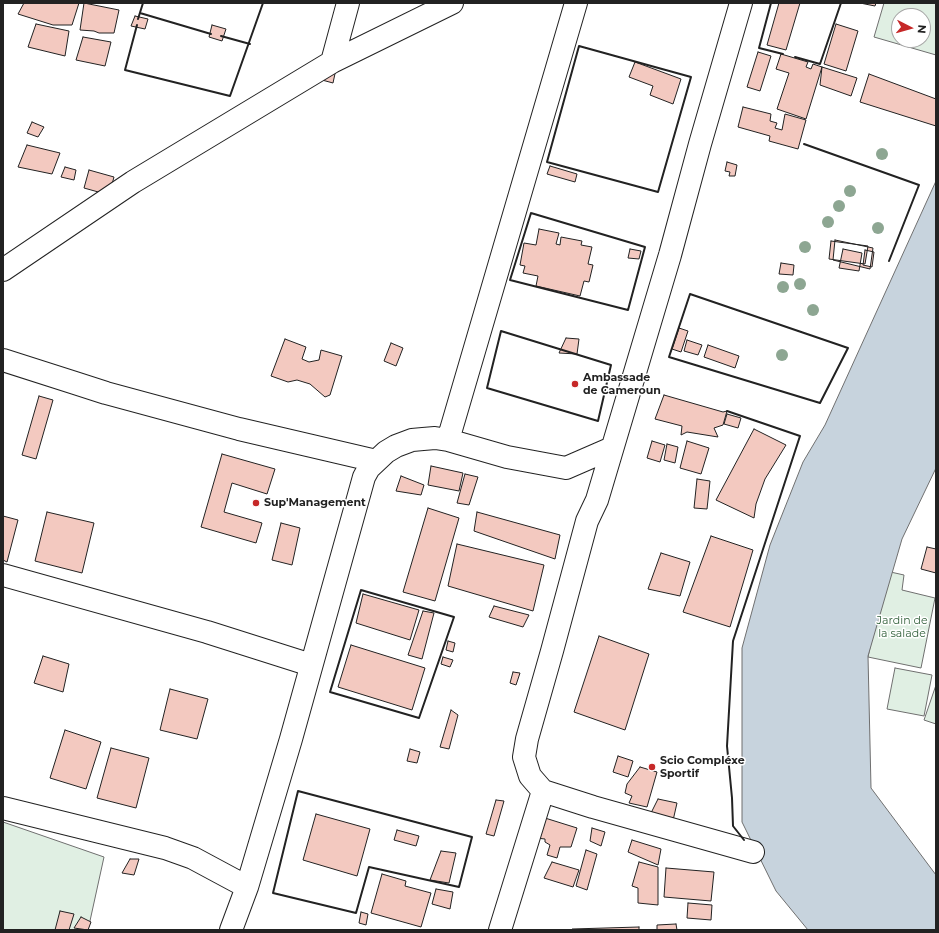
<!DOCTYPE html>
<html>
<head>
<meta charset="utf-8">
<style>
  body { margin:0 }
  #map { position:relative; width:939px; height:933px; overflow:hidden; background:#fff; font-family:Montserrat,sans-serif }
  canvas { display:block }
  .frame { position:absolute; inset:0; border:4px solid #222; pointer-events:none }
  .north { position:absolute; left:891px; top:8px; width:40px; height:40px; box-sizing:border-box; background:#fff; border:1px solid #a7a7a7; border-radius:50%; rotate:96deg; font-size:11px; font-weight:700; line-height:16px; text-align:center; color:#222 }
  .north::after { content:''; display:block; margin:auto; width:14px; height:18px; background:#c62828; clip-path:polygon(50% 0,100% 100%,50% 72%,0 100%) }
</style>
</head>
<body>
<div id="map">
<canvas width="939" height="933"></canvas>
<div class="frame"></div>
<div class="north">N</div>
</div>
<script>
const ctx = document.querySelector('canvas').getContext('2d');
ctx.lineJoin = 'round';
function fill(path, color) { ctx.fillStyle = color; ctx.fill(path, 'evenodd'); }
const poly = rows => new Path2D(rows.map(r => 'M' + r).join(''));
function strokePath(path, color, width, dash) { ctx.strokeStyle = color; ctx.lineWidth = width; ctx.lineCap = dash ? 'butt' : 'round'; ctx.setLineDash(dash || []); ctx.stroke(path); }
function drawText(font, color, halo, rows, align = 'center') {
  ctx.font = font + ' Montserrat,sans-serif'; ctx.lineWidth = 3; ctx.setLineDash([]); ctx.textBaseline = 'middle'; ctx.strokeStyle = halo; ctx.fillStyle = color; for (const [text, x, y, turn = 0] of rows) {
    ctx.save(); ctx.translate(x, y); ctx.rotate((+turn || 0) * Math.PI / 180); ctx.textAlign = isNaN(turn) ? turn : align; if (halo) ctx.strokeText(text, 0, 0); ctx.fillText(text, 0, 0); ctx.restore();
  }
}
const green = poly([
  [884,3,936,3,936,55,874,37,884,3],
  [899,16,923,16,923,40,899,40,899,16],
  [886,571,904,575,902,590,935,598,921,668,868,657,886,571],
  [895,668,932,675,924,716,887,709,895,668],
  [936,685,936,724,924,720,936,685],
  [3,822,104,857,88,930,3,930,3,822]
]);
const water = poly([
  [936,181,936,468,902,539,868,656,871,788,936,875,936,930,808,930,776,891,742,822,742,648,770,545,803,462,825,425,936,181]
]);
const building = poly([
  [24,3,79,3,72,25,53,25,18,14,24,3],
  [84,3,119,10,114,33,99,33,94,31,80,30,84,3],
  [779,3,800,3,786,50,767,45,779,3],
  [860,3,876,3,875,6,860,3],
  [135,16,148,19,145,29,131,26,135,16],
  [36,24,69,31,65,56,28,47,36,24],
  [836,24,858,31,846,71,824,64,836,24],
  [212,25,226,29,222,41,209,37,212,25],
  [83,37,111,42,105,66,76,60,83,37],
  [758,52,771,56,760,91,747,87,758,52],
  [781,54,808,62,806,67,811,69,813,64,822,67,806,119,777,109,789,73,776,69,781,54],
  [635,62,681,79,673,104,650,95,653,86,629,77,635,62],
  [822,67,857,78,851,96,820,85,822,67],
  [336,69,333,83,322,80,336,69],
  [869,74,936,99,936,126,860,102,869,74],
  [743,107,771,114,770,121,777,123,775,128,782,130,785,114,806,120,798,149,769,141,770,136,738,127,743,107],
  [32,122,44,127,38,137,27,133,32,122],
  [27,145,60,153,52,174,18,167,27,145],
  [727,162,737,165,735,176,729,176,730,172,725,171,727,162],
  [550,166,577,174,575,182,547,174,550,166],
  [65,167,76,170,74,180,61,177,65,167],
  [89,170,114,177,109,195,84,188,89,170],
  [539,229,559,233,556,244,560,245,561,237,582,241,581,245,592,247,588,264,593,265,589,282,584,281,580,296,536,286,538,276,523,273,525,266,520,265,524,243,536,245,539,229],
  [835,240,873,248,870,269,833,260,835,240],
  [831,241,868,246,865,264,829,259,831,241],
  [630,249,641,251,639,259,628,258,630,249],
  [843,249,862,253,859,271,839,268,843,249],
  [865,250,874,252,872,267,863,265,865,250],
  [781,263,794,265,793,275,779,274,781,263],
  [679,328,688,331,681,352,672,349,679,328],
  [566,338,579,339,577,354,559,353,566,338],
  [285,339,306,347,302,359,309,362,319,360,321,350,342,356,330,395,325,397,310,384,297,380,288,382,271,376,285,339],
  [687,340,702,345,698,355,684,351,687,340],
  [391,343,403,348,396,366,384,361,391,343],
  [708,345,739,356,735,368,704,357,708,345],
  [664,395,723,412,727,411,723,425,714,428,718,437,687,432,681,435,682,426,655,419,664,395],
  [39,396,53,400,36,459,22,455,39,396],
  [727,414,741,418,738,428,724,424,727,414],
  [754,429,786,445,765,479,756,504,754,518,716,500,754,429],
  [652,441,665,445,660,462,647,458,652,441],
  [687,441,709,448,701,474,680,468,687,441],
  [667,444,678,447,675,463,664,460,667,444],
  [222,454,275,469,267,494,232,483,224,512,262,523,256,543,201,527,222,454],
  [431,466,463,473,459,491,428,485,431,466],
  [465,474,478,477,469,505,457,503,465,474],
  [401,476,424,485,421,495,396,491,401,476],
  [697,479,710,481,707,509,694,508,697,479],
  [428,508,459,518,435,601,403,592,428,508],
  [47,512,94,523,82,573,35,561,47,512],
  [477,512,560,535,555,559,474,531,477,512],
  [3,516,18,520,7,562,3,560,3,516],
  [281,523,300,528,292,565,272,560,281,523],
  [711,536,753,550,730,627,683,612,711,536],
  [457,544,544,565,533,611,448,586,457,544],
  [927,547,936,549,936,573,921,569,927,547],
  [661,553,690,562,680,596,648,589,661,553],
  [363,594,419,610,410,640,356,623,363,594],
  [494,606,529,615,523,627,489,617,494,606],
  [423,611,434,613,422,659,408,655,423,611],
  [599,636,649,654,625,730,574,712,599,636],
  [448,641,455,643,453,652,446,650,448,641],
  [351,645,425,668,412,710,338,687,351,645],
  [43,656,69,664,63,692,34,683,43,656],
  [443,657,453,660,450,667,441,664,443,657],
  [513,672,520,673,516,685,510,683,513,672],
  [170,689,208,699,197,739,160,730,170,689],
  [451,710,458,715,449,749,440,747,451,710],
  [65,730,101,742,86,789,50,778,65,730],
  [111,748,149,758,136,808,97,798,111,748],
  [410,749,420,752,417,763,407,761,410,749],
  [618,756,633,761,628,777,613,772,618,756],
  [640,767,657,772,647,807,629,803,632,796,625,793,627,784,640,767],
  [658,799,677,803,672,825,650,815,658,799],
  [496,800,504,801,494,836,486,834,496,800],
  [316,814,370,829,357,876,303,860,316,814],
  [545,818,577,828,571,847,560,847,557,858,547,855,550,845,545,842,545,839,536,838,545,818],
  [592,828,605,832,601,846,590,841,592,828],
  [397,830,419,836,416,846,394,840,397,830],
  [632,840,661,849,658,865,628,852,632,840],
  [586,850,597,854,587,890,576,886,586,850],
  [441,851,456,853,449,883,430,880,441,851],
  [130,859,139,859,134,875,122,873,130,859],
  [552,862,579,870,573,887,544,878,552,862],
  [639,862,658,867,658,905,638,903,638,888,632,886,639,862],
  [666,868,714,872,711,901,664,897,666,868],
  [382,874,406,881,405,886,431,893,421,927,371,913,382,874],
  [436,889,453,892,450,909,432,904,436,889],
  [688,903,712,905,711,920,687,918,688,903],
  [60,911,74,914,69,930,55,930,60,911],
  [361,912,368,914,366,925,359,923,361,912],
  [81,917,91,922,88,930,74,928,81,917],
  [676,924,677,930,657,930,657,925,676,924],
  [639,927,639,930,572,930,572,929,639,927]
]);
const minor = poly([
  [741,3,700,144,670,255,597,500,587,521,552,651,527,739,524,757,530,776,543,791,593,807,753,852],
  [332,62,348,3],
  [3,270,133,182,332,62,452,3],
  [3,360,75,383,106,393,239,429,376,461],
  [448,440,576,3],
  [3,575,207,632,311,665],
  [3,808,165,848,193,858,247,887],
  [231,930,247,887,291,739,364,477,369,468,386,452,396,446,412,440,423,439,435,438,448,440,507,457,566,468,612,448],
  [500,930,543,791]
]);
const wall = poly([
  [771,3,759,48,783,54],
  [140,13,211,34],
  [138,19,143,3],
  [137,25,125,70,230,96,263,3],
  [221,36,250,44],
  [579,46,691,77,658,192,547,162,579,46],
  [795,57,820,64,841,3],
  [804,144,919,185,889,261],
  [531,213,645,247,628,310,510,280,531,213],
  [690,294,848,348,820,403,669,357,690,294],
  [501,331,611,365,598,421,487,388,501,331],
  [727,411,800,436,733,641,727,746,732,798,733,826,744,840],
  [361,590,454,617,419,718,330,692,361,590],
  [298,791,472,837,459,887,369,867,356,913,273,893,298,791]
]);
const trees = [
  [882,154],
  [850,191],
  [839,206],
  [828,222],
  [878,228],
  [805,247],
  [800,284],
  [783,287],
  [813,310],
  [782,355]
];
const markers = [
  [575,384,4,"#c62828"],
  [256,503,4,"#c62828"],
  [652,767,4,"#c62828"]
];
const poiNames = [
  ["Ambassade",583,378],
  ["de Cameroun",583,391],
  ["Sup'Management",264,503],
  ["Scio Compléxe",660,761],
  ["Sportif",660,774]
];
const parkNames = [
  ["Jardin de",902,621],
  ["la salade",902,634]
];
fill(green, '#e0efe3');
strokePath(green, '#6f6f6f', 1);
fill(water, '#c7d3dd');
strokePath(water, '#6f6f6f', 1);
fill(building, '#f3c9c0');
strokePath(building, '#222', 1);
strokePath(minor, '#222', 24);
strokePath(minor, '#fff', 22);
strokePath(wall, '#222', 2);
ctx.fillStyle = '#8da692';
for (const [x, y] of trees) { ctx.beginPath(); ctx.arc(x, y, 6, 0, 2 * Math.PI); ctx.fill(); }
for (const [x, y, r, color] of markers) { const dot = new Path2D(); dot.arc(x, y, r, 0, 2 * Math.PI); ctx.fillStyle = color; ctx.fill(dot); strokePath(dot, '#fff', 1.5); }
drawText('bold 11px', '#222', '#fff', poiNames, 'left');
drawText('11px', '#2f5e38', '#fff', parkNames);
</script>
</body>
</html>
